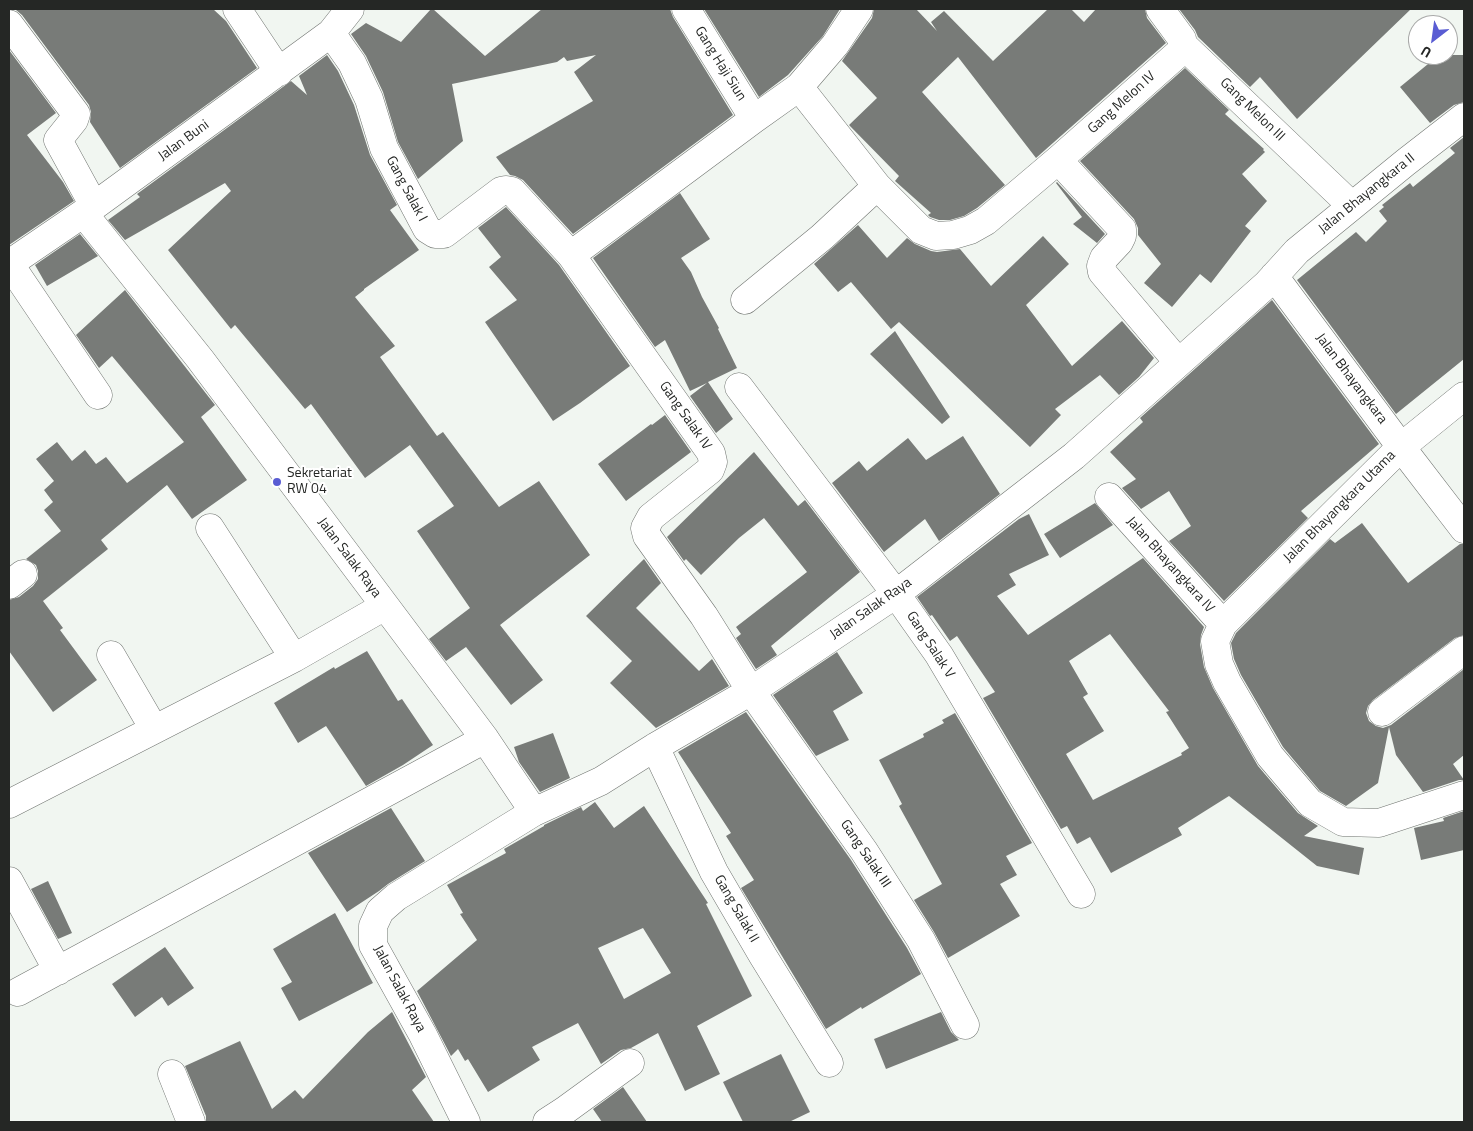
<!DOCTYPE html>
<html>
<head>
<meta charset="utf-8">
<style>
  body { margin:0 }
  #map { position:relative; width:1473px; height:1131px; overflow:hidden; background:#f1f6f1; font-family:"Titillium Web",sans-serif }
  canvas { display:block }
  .frame { position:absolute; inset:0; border:10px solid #252725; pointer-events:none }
  .north { position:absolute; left:1408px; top:15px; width:50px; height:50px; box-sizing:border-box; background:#fff; border:1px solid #a8a9a8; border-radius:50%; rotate:210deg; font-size:14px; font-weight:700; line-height:20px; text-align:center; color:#252725 }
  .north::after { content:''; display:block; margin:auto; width:18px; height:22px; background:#595cd3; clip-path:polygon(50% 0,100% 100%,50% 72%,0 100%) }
</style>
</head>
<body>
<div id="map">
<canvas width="1473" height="1131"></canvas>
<div class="frame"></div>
<div class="north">U</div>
</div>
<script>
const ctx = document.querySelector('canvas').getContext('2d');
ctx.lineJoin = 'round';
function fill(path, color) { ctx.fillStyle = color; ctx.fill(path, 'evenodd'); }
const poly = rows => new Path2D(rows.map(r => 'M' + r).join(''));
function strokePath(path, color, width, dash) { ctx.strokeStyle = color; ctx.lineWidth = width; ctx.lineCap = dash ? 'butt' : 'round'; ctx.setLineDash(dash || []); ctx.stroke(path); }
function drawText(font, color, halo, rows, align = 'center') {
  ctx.font = font + ' "Titillium Web",sans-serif'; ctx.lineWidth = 4; ctx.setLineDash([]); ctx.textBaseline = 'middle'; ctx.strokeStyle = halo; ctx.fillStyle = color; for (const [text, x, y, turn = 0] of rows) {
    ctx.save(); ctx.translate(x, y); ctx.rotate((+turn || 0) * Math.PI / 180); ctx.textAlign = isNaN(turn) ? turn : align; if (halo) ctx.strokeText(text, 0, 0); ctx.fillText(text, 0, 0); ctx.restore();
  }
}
const building = poly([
  [9,9,213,9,226,21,257,68,120,168,90,122,91,112,89,105,22,15,16,10],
  [431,9,433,9,485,56,542,9,670,9,673,17,733,115,573,234,523,180,515,176,510,175,496,157,593,101,574,72,596,55,567,61,564,57,557,62,452,84,463,141,418,179,398,142,383,92,366,56,351,34,366,23,401,42],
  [704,9,840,9,823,36,788,75,759,97],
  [874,9,916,9,937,31,931,22,944,11,993,61,1048,9,1071,9,1084,22,1096,9,1145,9,1147,18,1166,43,1036,158,958,57,922,92,1005,185,977,208,964,216,950,220,939,220,930,217,928,215,931,213,895,181,899,176,849,125,877,98,842,61,872,18],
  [1179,9,1411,9,1297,119,1260,77,1250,87,1198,37,1195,30],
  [9,50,56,113,27,135,63,182,74,201,9,245],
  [327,55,338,71,354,105,370,155,397,205,390,210,419,250,364,289,364,290,355,297,395,346,380,357,437,436,443,432,499,507,539,481,590,555,500,625,543,680,511,705,466,647,446,661,429,639,470,608,417,531,454,506,410,445,365,478,311,404,305,409,235,325,231,329,168,250,231,191,225,183,125,240,108,220,140,197,137,194,291,81,307,95,299,76],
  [1439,55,1464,55,1464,102,1454,105,1430,123,1400,87],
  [1185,68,1229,110,1225,114,1264,149,1263,150,1265,152,1242,174,1267,201,1245,226,1251,231,1211,283,1200,274,1172,307,1144,283,1161,264,1138,235,1138,228,1134,219,1080,161],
  [1464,137,1464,359,1396,414,1297,280,1356,232,1366,242,1387,221,1379,211,1384,207,1382,205,1410,183,1413,187,1455,153,1450,148],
  [1057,182,1105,234,1097,243,1073,224,1082,217,1056,183],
  [680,193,710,239,681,258,691,272,702,297,719,328,718,329,737,368,708,382,733,419,716,433,690,396,707,383,690,391,665,340,655,347,593,258],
  [506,207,559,265,630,366,580,403,553,421,485,322,517,300,489,267,501,257,478,228],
  [858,225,887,258,907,238,915,244,931,251,937,252,960,249,991,286,1043,236,1069,264,1026,305,1072,366,1122,321,1154,358,1139,377,1119,395,1100,375,1055,409,1061,415,1030,447,899,322,891,329,851,282,838,292,814,264],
  [80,234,98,256,47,286,35,265],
  [125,290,215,405,201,417,247,480,192,519,167,485,101,540,108,549,43,601,63,628,60,630,97,680,53,712,9,651,9,600,19,597,33,586,38,579,38,571,36,565,26,559,61,531,44,510,53,502,44,490,54,481,36,459,57,442,72,461,85,450,96,464,106,457,127,483,184,442,112,356,99,368,76,335],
  [1272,300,1379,444,1301,511,1308,518,1224,601,1169,541,1191,526,1169,491,1141,509,1122,488,1136,479,1110,452,1143,422,1140,418],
  [895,331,950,417,942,424,870,354],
  [665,415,691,452,626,501,598,464,651,424,652,425],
  [963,436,1000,494,939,541,925,519,884,552,832,483,859,461,867,471,908,438,926,460],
  [754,452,798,506,805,500,860,572,771,646,777,655,756,669,736,638,741,634,736,627,807,572,764,518,739,538,701,575,686,559,684,561,667,537],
  [1095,503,1113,525,1060,558,1044,534],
  [1029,514,1049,555,1009,574,1016,585,997,596,1028,635,1143,558,1204,627,1201,635,1200,644,1204,667,1213,688,1258,766,1298,813,1318,826,1304,836,1364,848,1359,875,1317,866,1229,796,1178,828,1182,835,1111,873,1090,837,1077,844,1067,826,1061,829,983,698,995,692,957,636,950,641,932,615,930,616,917,597,1019,519],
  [1110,634,1169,711,1166,712,1189,748,1181,753,1182,755,1093,800,1066,754,1104,731,1083,697,1088,694,1069,661],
  [1362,523,1408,583,1460,544,1464,544,1464,635,1455,638,1373,700,1368,706,1366,713,1369,721,1376,726,1383,728,1391,725,1464,669,1464,755,1453,764,1464,780,1459,780,1423,792,1396,755,1389,727,1378,783,1346,806,1320,791,1283,747,1241,675,1234,659,1231,643,1236,633,1330,539,1335,543],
  [644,559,661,583,636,608,699,671,712,659,729,686,656,728,610,683,632,661,586,616],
  [367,651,398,701,402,699,433,745,403,765,366,786,326,726,298,743,274,703,334,667,335,669],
  [837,652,863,693,833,711,849,740,816,756,773,695],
  [746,712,851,860,907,948,921,974,862,1009,861,1007,826,1029,741,888,754,880,726,836,731,833,678,752],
  [955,713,1032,843,1006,856,1017,875,1000,884,1020,916,948,958,934,932,914,900,942,884,899,806,902,804,879,760,924,737,923,734,944,723,942,720],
  [553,733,570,778,540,792,519,762,514,747],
  [595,802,614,828,644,806,708,903,706,904,752,996,697,1026,720,1074,685,1091,658,1033,631,1048,621,1050,601,1064,578,1023,532,1047,540,1060,488,1092,468,1059,465,1061,458,1049,451,1056,417,991,477,940,460,914,463,913,447,885,506,853,504,849,544,826,544,825,581,807,583,811],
  [643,928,671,973,624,999,598,948],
  [391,808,425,861,388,884,379,891,347,912,308,853],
  [1464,811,1464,850,1421,860,1414,828,1444,821,1443,818],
  [48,881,72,933,58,939,31,889],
  [335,913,373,983,299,1021,281,988,292,982,273,949],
  [165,947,194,988,168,1006,162,997,135,1017,112,984],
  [392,1012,426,1077,412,1090,434,1122,206,1122,206,1116,185,1066,240,1041,272,1109,295,1090,303,1099,368,1032],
  [941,1012,951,1032,959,1040,886,1069,874,1039],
  [781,1054,810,1112,789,1122,743,1122,723,1082],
  [623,1087,647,1122,602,1122,593,1109]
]);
const minor = poly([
  [237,9,279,72],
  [686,9,754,119],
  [1160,9,1182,39,1183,45,1352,206],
  [9,24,76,114,74,120,58,140,94,206],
  [331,33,352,63,369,99,384,148,427,229,435,234,444,234,501,191,506,190,512,191,571,255,711,453,713,462,710,470,651,517,645,528,647,536,704,616,751,691,864,851,921,940,965,1025],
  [799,87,835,45,859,9],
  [1058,160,1181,51,1183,45],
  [84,214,200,359,485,739,534,812],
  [571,255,754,119,799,87,877,186,921,230,936,236,953,235,970,230,986,221,1058,160,1122,229,1122,236,1119,242,1104,258,1101,266,1102,272,1178,362],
  [9,263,98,395],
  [9,264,94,206,331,33,350,9],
  [1274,276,1401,447,1464,529],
  [745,300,822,237,877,186],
  [739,387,896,594,939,655,1081,894],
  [1109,497,1223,624,1215,641,1219,664,1227,682,1270,756,1310,803,1343,822,1379,823,1464,795],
  [210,528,294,658],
  [9,585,23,574],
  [1223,624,1401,447,1464,396],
  [111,655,154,729],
  [1382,712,1464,650],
  [655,747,714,872,763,956,829,1063],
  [9,804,294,658,385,606],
  [9,881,58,971],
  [18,992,485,739],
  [172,1074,191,1122],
  [466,1122,423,1035,373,945,373,926,380,911,396,897,534,812,601,781,655,747,751,691,896,594,1074,456,1267,284,1297,251,1406,162,1464,117],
  [547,1122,564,1111,630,1063]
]);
const markers = [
  [277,482,5,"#595cd3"]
];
const streetNames = [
  ["Gang Haji Siun",720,64,58],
  ["Gang Melon IV",1122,103,-42],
  ["Gang Melon III",1252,110,44],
  ["Jalan Buni",184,141,-36],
  ["Gang Salak I",406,189,62],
  ["Jalan Bhayangkara II",1367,194,-39],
  ["Jalan Bhayangkara",1351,379,53],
  ["Gang Salak IV",685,416,55],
  ["Jalan Bhayangkara Utama",1340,507,-45],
  ["Jalan Salak Raya",349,558,53],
  ["Jalan Bhayangkara IV",1170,565,48],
  ["Jalan Salak Raya",871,609,-35],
  ["Gang Salak V",930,645,57],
  ["Gang Salak III",865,854,56],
  ["Gang Salak II",736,909,60],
  ["Jalan Salak Raya",399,989,62]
];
const poiNames = [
  ["Sekretariat",287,474],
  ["RW 04",287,490]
];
fill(building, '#787b78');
strokePath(minor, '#707470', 29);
strokePath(minor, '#fff', 28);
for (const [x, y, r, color] of markers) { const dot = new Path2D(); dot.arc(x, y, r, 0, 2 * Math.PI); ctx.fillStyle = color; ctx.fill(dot); strokePath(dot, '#fff', 2); }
drawText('14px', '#252725', '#fff', streetNames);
drawText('14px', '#252725', '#fff', poiNames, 'left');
</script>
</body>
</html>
